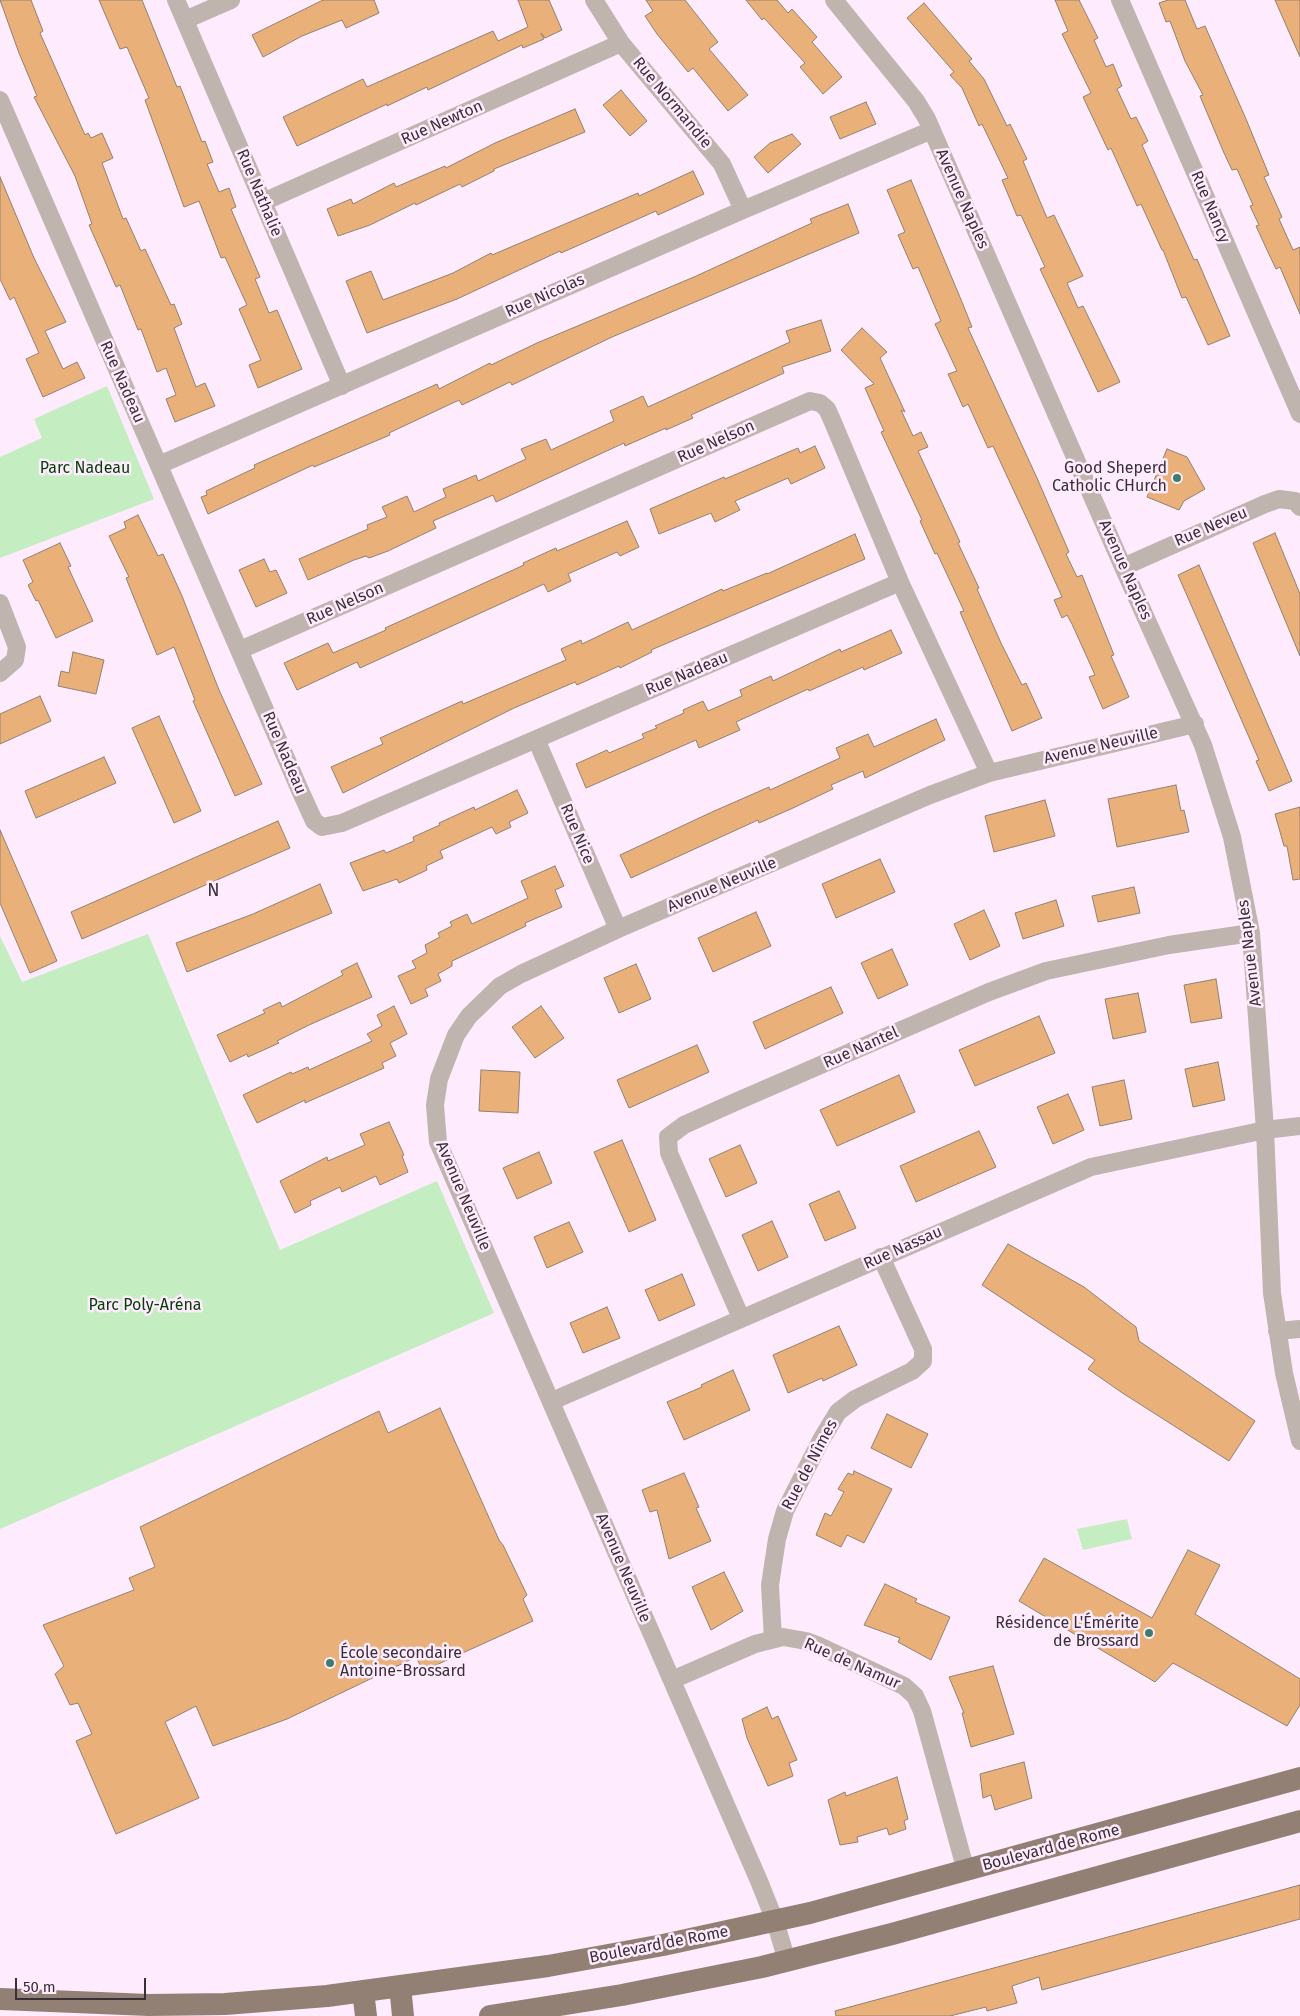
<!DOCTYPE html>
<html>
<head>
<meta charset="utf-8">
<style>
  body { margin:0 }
  #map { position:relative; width:1300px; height:2016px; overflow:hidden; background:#ffebfe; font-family:"Fira Sans",sans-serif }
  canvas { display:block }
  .scale { position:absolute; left:15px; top:1978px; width:131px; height:22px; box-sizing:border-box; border:2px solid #383038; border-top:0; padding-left:6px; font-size:15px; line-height:18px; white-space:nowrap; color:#383038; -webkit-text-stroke:4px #ffebfe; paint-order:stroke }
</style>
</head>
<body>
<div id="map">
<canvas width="1300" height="2016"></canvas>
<div class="scale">50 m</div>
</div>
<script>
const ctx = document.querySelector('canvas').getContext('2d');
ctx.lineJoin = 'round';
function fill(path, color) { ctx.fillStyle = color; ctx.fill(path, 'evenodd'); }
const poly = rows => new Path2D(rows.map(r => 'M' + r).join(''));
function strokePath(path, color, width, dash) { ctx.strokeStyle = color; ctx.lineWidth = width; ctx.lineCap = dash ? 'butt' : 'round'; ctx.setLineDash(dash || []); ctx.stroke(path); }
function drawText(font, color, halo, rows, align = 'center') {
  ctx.font = font + ' "Fira Sans",sans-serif'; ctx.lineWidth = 5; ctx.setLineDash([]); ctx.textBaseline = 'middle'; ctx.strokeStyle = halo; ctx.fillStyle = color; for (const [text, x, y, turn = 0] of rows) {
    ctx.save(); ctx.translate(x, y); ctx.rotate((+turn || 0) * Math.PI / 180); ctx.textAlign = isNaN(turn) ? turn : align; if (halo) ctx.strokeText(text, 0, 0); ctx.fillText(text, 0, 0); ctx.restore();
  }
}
const green = poly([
  [107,386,154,499,0,558,0,457,42,438,34,419],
  [148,934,280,1250,437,1181,494,1313,0,1529,0,936,22,982],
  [1127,1519,1132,1539,1083,1550,1077,1529]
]);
const building = poly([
  [0,0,31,0,43,31,40,33,85,135,88,133,91,138,102,133,113,158,102,163,123,219,126,218,141,251,145,249,171,305,174,304,182,324,174,328,196,387,205,383,215,406,175,422,166,399,176,395,166,368,157,372,141,329,138,330,120,285,116,287,104,259,89,225,92,224,75,176,34,97,37,96,19,53,0,0],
  [99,0,142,0,177,87,180,86,202,142,205,141,213,162,207,164,219,192,229,188,236,207,231,209,260,277,255,279,269,313,277,310,302,369,258,388,249,365,261,360,239,309,247,305,225,257,221,258,199,201,184,207,145,100,149,98,127,47,120,49,99,0],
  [323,0,374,0,379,13,346,28,342,20,302,36,263,57,252,35,323,0],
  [518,0,549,0,562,30,545,38,541,33,544,39,523,48,522,45,428,90,427,87,387,106,387,104,297,146,283,117,363,79,367,87,493,31,498,41,528,27,518,0],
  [646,0,685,0,718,42,709,49,748,95,728,111,693,68,688,72,657,34,645,16,653,11,646,0],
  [746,0,777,0,788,13,792,9,817,37,812,42,842,77,823,94,800,67,805,63,764,18,762,20,746,0],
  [1055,0,1079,0,1098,38,1094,40,1106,67,1113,64,1122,86,1117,89,1131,119,1136,117,1148,141,1142,145,1194,260,1197,259,1230,336,1208,345,1186,297,1182,298,1163,250,1162,250,1141,204,1137,206,1111,148,1108,150,1083,97,1091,93,1062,34,1068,31,1055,0],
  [1168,0,1185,0,1197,29,1205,26,1246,119,1269,175,1264,177,1282,217,1279,219,1293,250,1300,247,1300,314,1280,267,1276,269,1267,250,1256,226,1259,225,1250,206,1253,205,1237,169,1232,170,1224,153,1200,96,1203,95,1185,61,1170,21,1166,22,1159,3,1168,0],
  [1275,0,1300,0,1300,57,1275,0],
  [924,3,972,59,969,61,984,79,1007,126,1010,124,1027,159,1023,161,1047,218,1054,215,1083,276,1067,283,1078,308,1083,306,1120,382,1098,392,1040,269,1045,267,1021,215,1017,216,1002,180,1008,178,982,124,979,126,962,88,950,75,954,72,907,18,924,3],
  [621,90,647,121,630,136,603,105,621,90],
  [866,102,876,124,840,139,830,117,866,102],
  [575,109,585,132,494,169,494,171,462,187,460,184,416,205,415,203,370,225,338,236,327,209,351,199,353,204,394,183,396,187,445,166,446,168,495,143,575,109],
  [792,134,801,144,768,173,754,157,770,143,792,134],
  [693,171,704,194,658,215,656,211,561,253,560,251,457,299,367,333,346,281,371,271,383,300,453,273,491,253,492,255,638,193,639,196,693,171],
  [0,177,34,258,66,322,45,331,63,369,77,362,85,378,43,397,26,359,39,353,14,297,10,300,0,279,0,177],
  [911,180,962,302,972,327,968,328,1037,478,1069,552,1066,554,1077,577,1082,575,1114,655,1111,656,1129,697,1103,709,1089,677,1095,675,1072,624,1067,615,1062,618,1054,600,1062,597,1033,532,993,446,988,448,968,404,963,407,948,374,957,371,935,324,941,321,918,267,913,269,898,235,905,232,887,190,911,180],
  [848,204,859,233,612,337,512,385,510,382,462,405,459,400,389,433,390,435,314,467,313,465,208,514,201,497,207,495,206,491,255,468,254,465,437,384,439,389,490,363,491,365,537,343,694,277,812,223,810,219,848,204],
  [821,320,831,351,782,367,784,373,691,415,693,418,666,430,666,428,625,446,624,443,496,502,493,495,433,521,436,528,388,551,369,558,366,556,354,560,308,580,299,559,368,529,367,525,387,517,382,507,407,496,414,512,446,497,443,489,476,475,478,481,526,459,521,449,546,439,551,450,614,421,610,411,643,396,648,407,790,342,786,331,821,320],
  [862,328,887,352,880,358,905,412,901,410,913,436,921,432,928,447,918,451,960,542,958,543,979,588,977,589,1001,643,1022,685,1026,683,1042,718,1012,731,960,612,964,611,937,553,935,554,920,521,922,520,881,432,884,431,865,388,874,384,841,350,862,328],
  [815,446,825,468,791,484,788,478,735,501,740,510,715,522,711,513,659,534,650,509,724,477,725,479,798,448,800,453,815,446],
  [1167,449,1187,457,1205,489,1184,501,1179,510,1147,497,1167,449],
  [138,515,158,556,163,554,182,596,219,690,262,784,235,796,193,701,195,700,174,647,157,655,126,578,129,577,109,536,126,528,124,522,138,515],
  [627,521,639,547,620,556,617,552,568,574,571,581,548,592,544,584,360,668,357,662,297,690,284,663,328,643,333,653,386,630,385,628,524,565,523,563,556,548,557,551,627,521],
  [1275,533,1300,594,1300,656,1253,543,1275,533],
  [855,534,865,559,651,650,652,652,620,668,619,666,577,685,575,682,514,708,343,793,331,767,383,744,380,738,462,701,463,704,566,660,561,649,581,640,582,644,628,622,632,630,722,589,723,591,767,573,767,574,855,534],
  [60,543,71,566,68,567,93,621,56,638,38,600,36,601,28,585,33,582,23,560,60,543],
  [264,559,270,572,276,570,287,593,256,607,239,570,264,559],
  [1199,565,1292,781,1269,791,1256,761,1259,760,1178,575,1199,565],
  [891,630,902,653,864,670,863,667,809,691,808,689,736,722,740,730,699,748,696,740,586,788,576,764,607,750,609,753,644,738,642,734,657,728,655,726,684,713,683,710,703,701,708,711,742,696,740,690,771,676,773,681,840,649,841,652,891,630],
  [73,652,104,660,96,694,58,686,61,671,69,673,73,652],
  [40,696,51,721,0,744,0,714,40,696],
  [159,716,201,811,174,823,132,728,159,716],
  [936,719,945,740,865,778,863,771,831,785,833,789,793,808,759,823,758,820,631,878,620,855,712,812,769,787,770,790,840,758,836,748,868,734,874,747,936,719],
  [104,757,116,783,36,818,25,791,104,757],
  [1176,785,1181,811,1184,810,1189,832,1117,847,1108,799,1176,785],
  [517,790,528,813,509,822,511,827,496,834,492,827,440,851,443,858,426,866,427,870,399,883,397,879,363,891,350,863,384,850,386,853,414,841,413,837,440,825,439,823,474,807,475,810,517,790],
  [1045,800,1055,836,994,852,985,816,1045,800],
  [1300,807,1300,879,1293,880,1287,846,1284,846,1275,814,1300,807],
  [278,821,290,848,82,939,71,912,278,821],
  [0,830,57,961,30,973,0,903,0,830],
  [880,859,895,892,836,918,822,884,880,859],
  [555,866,564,886,555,890,562,907,525,923,526,926,452,961,452,966,438,974,441,981,425,989,428,996,411,1004,398,976,416,968,412,961,427,953,425,945,440,937,438,933,452,926,450,922,467,914,472,924,528,898,521,881,555,866],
  [320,884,332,913,187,972,176,943,253,914,320,884],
  [1134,887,1140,913,1098,922,1092,896,1134,887],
  [1056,900,1064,926,1023,939,1015,913,1056,900],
  [984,910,1000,946,970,960,954,924,984,910],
  [756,912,771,946,713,972,698,938,756,912],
  [892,949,908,985,878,999,861,963,892,949],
  [357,963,372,997,309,1025,277,1041,279,1043,248,1057,247,1054,230,1062,217,1035,265,1013,263,1010,280,1002,282,1007,343,975,341,971,357,963],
  [636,964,651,999,619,1013,604,978,636,964],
  [1216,979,1222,1018,1191,1023,1184,985,1216,979],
  [831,987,843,1013,765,1049,753,1022,831,987],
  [1138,993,1146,1032,1113,1039,1105,999,1138,993],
  [394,1006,407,1034,390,1043,396,1056,382,1063,384,1068,305,1103,305,1100,257,1123,243,1095,291,1072,292,1074,308,1067,309,1070,372,1041,367,1034,382,1026,377,1015,394,1006],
  [541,1006,564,1038,535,1058,512,1027,541,1006],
  [1039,1016,1055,1053,975,1086,959,1050,1039,1016],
  [697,1045,709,1072,629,1108,617,1080,697,1045],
  [1218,1062,1225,1100,1193,1107,1185,1069,1218,1062],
  [481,1070,520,1072,518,1113,479,1111,481,1070],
  [899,1075,915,1112,837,1146,820,1110,899,1075],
  [1124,1080,1132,1119,1100,1126,1092,1087,1124,1080],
  [1068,1094,1084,1130,1053,1144,1037,1107,1068,1094],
  [389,1122,404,1155,402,1156,408,1172,380,1185,376,1176,342,1192,340,1187,310,1201,311,1205,295,1213,280,1181,327,1157,328,1161,365,1145,360,1134,389,1122],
  [979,1131,996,1167,916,1202,900,1166,979,1131],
  [622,1140,656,1220,629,1232,594,1152,622,1140],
  [740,1145,757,1183,726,1197,709,1159,740,1145],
  [539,1152,552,1183,517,1199,503,1168,539,1152],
  [839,1191,856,1228,825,1241,809,1204,839,1191],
  [772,1221,788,1257,758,1271,742,1235,772,1221],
  [569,1222,583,1252,547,1268,534,1237,569,1222],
  [1008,1244,1084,1287,1136,1327,1139,1341,1255,1421,1229,1461,1121,1392,1088,1369,1095,1360,982,1285,1008,1244],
  [682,1274,695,1305,659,1321,645,1290,682,1274],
  [607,1307,620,1338,583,1353,570,1323,607,1307],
  [839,1326,857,1365,823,1381,822,1378,788,1393,773,1355,839,1326],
  [733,1370,750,1410,684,1440,667,1402,702,1387,701,1385,733,1370],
  [440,1408,499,1540,503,1545,527,1595,523,1599,533,1621,423,1671,416,1657,287,1719,213,1746,196,1706,165,1722,199,1798,116,1834,76,1741,92,1734,78,1703,70,1705,55,1674,64,1666,43,1625,134,1590,129,1578,155,1567,140,1527,379,1411,388,1433,440,1408],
  [887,1414,928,1434,911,1468,871,1448,887,1414],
  [854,1471,892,1489,864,1543,847,1535,841,1547,816,1535,825,1513,831,1516,844,1492,838,1489,848,1473,853,1475,854,1471],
  [684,1473,699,1507,696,1508,711,1541,669,1559,657,1510,650,1512,642,1490,684,1473],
  [1188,1550,1220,1565,1195,1614,1300,1679,1300,1705,1287,1726,1173,1663,1155,1682,1019,1601,1044,1558,1152,1618,1188,1550],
  [724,1572,743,1611,711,1630,692,1587,724,1572],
  [885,1584,917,1599,915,1602,950,1617,931,1660,898,1642,900,1638,864,1625,885,1584],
  [993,1666,1014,1734,971,1747,962,1713,964,1713,949,1677,993,1666],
  [767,1707,772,1719,778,1716,797,1760,789,1763,793,1776,768,1786,747,1738,742,1719,767,1707],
  [1024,1762,1032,1798,995,1810,991,1795,983,1798,980,1774,1024,1762],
  [897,1777,908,1819,904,1821,906,1829,889,1835,887,1828,857,1837,858,1842,840,1845,828,1800,845,1792,846,1796,897,1777],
  [1300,1885,1300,1919,1042,1990,1039,1977,1012,1986,1017,2003,987,2011,986,2007,950,2016,836,2016,835,2011,1300,1885]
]);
const minor = poly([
  [176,0,342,386],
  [594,0,621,43,722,164,743,210],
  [834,0,916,101,927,119,1123,567,1203,745,1232,837,1251,933,1265,1130,1272,1293,1284,1373,1300,1441],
  [1120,0,1300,414],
  [185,20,231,0],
  [0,100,299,788,314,821,322,827,342,823,900,582],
  [263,202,621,43],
  [159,465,743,210,932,130],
  [1123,567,1265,504,1279,499,1295,501,1300,507],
  [0,603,17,647,15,660,0,673],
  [240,650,810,401,820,403,827,409,832,420,900,582,989,773],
  [536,739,618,929],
  [741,1318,669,1153,668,1137,684,1125,733,1103,989,992,1046,971,1169,945,1251,933],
  [1277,1331,1300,1329],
  [552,1401,1091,1167,1265,1130,1300,1126],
  [773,1639,770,1585,777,1539,785,1511,821,1440,838,1412,855,1399,912,1371,923,1361,923,1349,881,1257],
  [672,1680,755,1644,783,1637,806,1641,819,1646,904,1686,915,1696,922,1711,966,1871],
  [787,1961,775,1921,759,1881,438,1142,435,1105,439,1079,456,1035,469,1016,500,986,521,974,618,929,930,795,989,773,1195,724]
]);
const major = poly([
  [400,1986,403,2016],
  [363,1991,366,2016],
  [0,1999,149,2005,225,2004,327,1996,548,1966,663,1945,810,1913,1300,1778],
  [490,2016,622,1995,762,1967,892,1934,1300,1821]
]);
const markers = [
  [1177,478,5,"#3d7d6b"],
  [1149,1633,5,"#3d7d6b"],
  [330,1663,5,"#3d7d6b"]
];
const streetNames = [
  ["Rue Normandie",672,103,50],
  ["Rue Newton",442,123,-24],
  ["Rue Nathalie",259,193,67],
  ["Avenue Naples",962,199,66],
  ["Rue Nancy",1210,207,67],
  ["Rue Nicolas",545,296,-24],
  ["Rue Nadeau",122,382,66],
  ["Rue Nelson",716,442,-24],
  ["Rue Neveu",1211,527,-23],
  ["Avenue Naples",1125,570,66],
  ["Rue Nelson",345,604,-24],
  ["Rue Nadeau",687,674,-23],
  ["Avenue Neuville",1101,746,-13],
  ["Rue Nadeau",284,753,67],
  ["Rue Nice",577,834,67],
  ["Avenue Neuville",722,885,-23],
  ["Avenue Naples",1250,953,-97],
  ["Rue Nantel",861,1048,-24],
  ["Avenue Neuville",463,1196,67],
  ["Rue Nassau",903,1248,-24],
  ["Rue de Nîmes",810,1465,-62],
  ["Avenue Neuville",623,1568,67],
  ["Rue de Namur",852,1664,24],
  ["Boulevard de Rome",1051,1848,-15],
  ["Boulevard de Rome",659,1945,-11]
];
const parkNames = [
  ["Parc Nadeau",85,469],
  ["Parc Poly-Aréna",145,1306]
];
const poiNames = [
  ["Good Sheperd",1167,469],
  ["Catholic CHurch",1167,487],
  ["Résidence L'Émérite",1139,1624],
  ["de Brossard",1139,1642],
  ["École secondaire",340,1654,"left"],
  ["Antoine-Brossard",340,1672,"left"]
];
const neighbourhoodNames = [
  ["N",214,891]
];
fill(green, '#c4edc1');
fill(building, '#eab07a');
strokePath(building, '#93806f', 1);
strokePath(minor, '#bfb4ae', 18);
strokePath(major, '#938075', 22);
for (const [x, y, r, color] of markers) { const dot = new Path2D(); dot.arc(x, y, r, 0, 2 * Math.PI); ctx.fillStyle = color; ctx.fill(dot); strokePath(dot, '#ffebfe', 2); }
drawText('16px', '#383038', '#ffebfe', streetNames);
drawText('16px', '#033e05', '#ffebfe', parkNames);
drawText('16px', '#383038', '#ffebfe', poiNames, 'right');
ctx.letterSpacing = '1px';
drawText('18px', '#383038', '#ffebfe', neighbourhoodNames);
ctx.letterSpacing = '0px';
</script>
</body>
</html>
